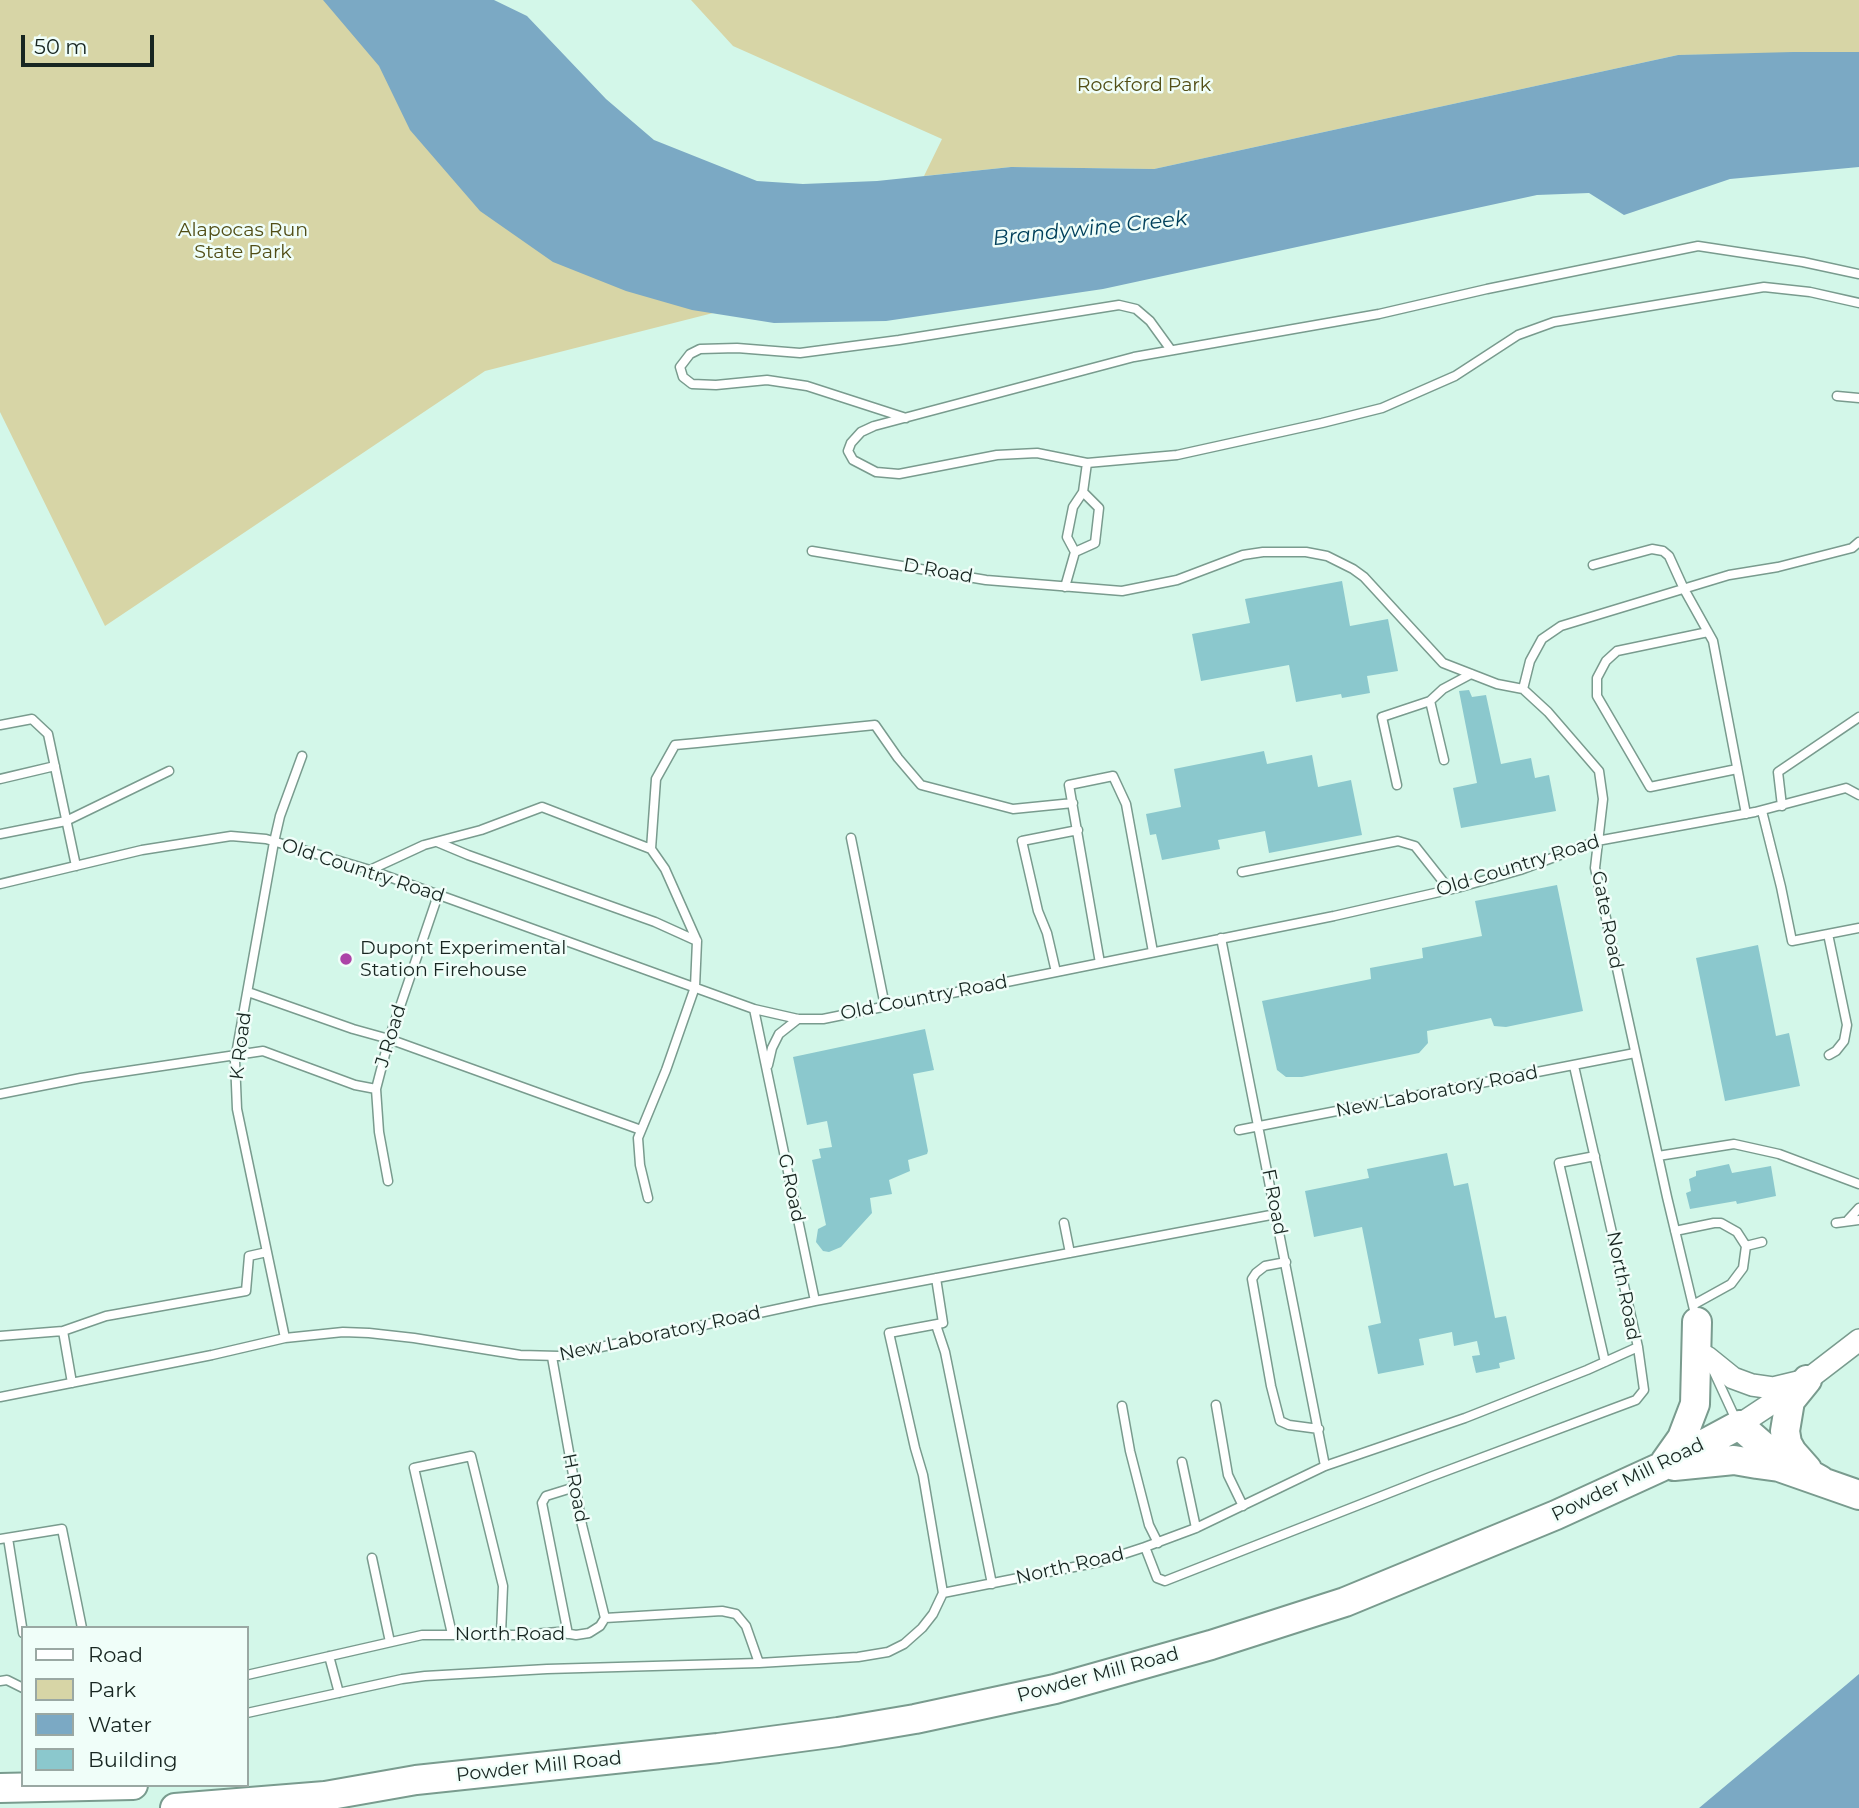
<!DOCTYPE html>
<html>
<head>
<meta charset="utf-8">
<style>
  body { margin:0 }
  #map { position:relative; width:1859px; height:1808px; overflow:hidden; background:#d3f7e9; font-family:Montserrat,sans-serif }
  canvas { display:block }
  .legend { position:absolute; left:21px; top:1626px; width:228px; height:161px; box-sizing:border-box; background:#f0fef9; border:2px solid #9aa8a3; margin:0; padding:9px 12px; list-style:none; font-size:21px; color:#182621 }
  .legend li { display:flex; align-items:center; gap:14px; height:35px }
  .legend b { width:35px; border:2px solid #9aa8a3 }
  .scale { position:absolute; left:21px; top:35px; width:133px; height:32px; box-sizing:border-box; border:4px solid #182621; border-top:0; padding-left:9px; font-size:21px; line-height:24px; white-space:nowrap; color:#182621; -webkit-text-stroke:5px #f0fef9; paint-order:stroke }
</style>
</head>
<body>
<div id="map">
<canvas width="1859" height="1808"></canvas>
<ul class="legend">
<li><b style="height:9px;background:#fff"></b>Road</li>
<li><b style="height:19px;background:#d7d5a6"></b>Park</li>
<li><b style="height:19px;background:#7ba9c4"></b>Water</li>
<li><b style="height:19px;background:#8bc8cd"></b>Building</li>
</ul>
<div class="scale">50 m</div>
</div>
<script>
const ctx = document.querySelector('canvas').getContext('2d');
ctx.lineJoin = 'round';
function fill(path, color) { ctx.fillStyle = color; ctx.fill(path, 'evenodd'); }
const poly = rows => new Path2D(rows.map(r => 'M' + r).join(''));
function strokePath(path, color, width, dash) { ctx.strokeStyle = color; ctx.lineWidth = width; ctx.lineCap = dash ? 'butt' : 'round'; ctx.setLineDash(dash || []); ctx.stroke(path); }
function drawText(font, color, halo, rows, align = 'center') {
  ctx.font = font + ' Montserrat,sans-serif'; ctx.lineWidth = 5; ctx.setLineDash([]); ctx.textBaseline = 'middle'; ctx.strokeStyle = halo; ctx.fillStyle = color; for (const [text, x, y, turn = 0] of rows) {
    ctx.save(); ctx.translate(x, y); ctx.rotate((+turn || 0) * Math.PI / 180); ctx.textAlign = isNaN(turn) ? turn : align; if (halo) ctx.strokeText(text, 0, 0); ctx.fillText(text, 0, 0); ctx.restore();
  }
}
const green = poly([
  [0,0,423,0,711,281,713,313,485,371,105,626,0,412],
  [691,0,1859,0,1859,52,1678,55,1154,169,1011,167,924,176,942,139,733,46]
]);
const water = poly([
  [323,0,494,0,527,16,606,99,654,140,757,181,803,184,877,181,1011,167,1154,169,1678,55,1793,52,1859,52,1859,167,1730,179,1624,215,1589,193,1537,195,1103,289,886,321,774,323,692,310,626,291,553,262,480,211,410,130,379,66],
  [1859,1674,1859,1808,1699,1808,1846,1685]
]);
const building = poly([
  [1342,581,1350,626,1388,619,1398,671,1367,676,1370,693,1342,698,1341,694,1296,702,1289,665,1201,681,1192,634,1250,623,1245,599],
  [1469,690,1472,697,1486,695,1501,764,1531,758,1535,778,1549,775,1556,811,1461,828,1453,788,1477,783,1459,691],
  [1264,751,1267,764,1312,755,1318,787,1351,780,1362,835,1269,853,1265,831,1218,840,1220,849,1162,860,1156,834,1150,835,1146,814,1181,807,1174,769],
  [1557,885,1583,1011,1506,1027,1494,1026,1491,1018,1427,1031,1428,1043,1419,1053,1302,1077,1286,1077,1277,1070,1262,1001,1371,979,1370,968,1423,958,1422,948,1482,936,1475,901],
  [1758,945,1776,1036,1789,1033,1800,1086,1725,1101,1696,958],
  [925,1029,934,1070,913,1074,928,1151,927,1154,908,1160,910,1171,889,1180,892,1194,870,1198,872,1213,841,1247,829,1252,823,1251,816,1242,818,1229,826,1225,812,1160,821,1158,819,1149,832,1147,827,1121,807,1125,793,1057],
  [1447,1153,1454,1186,1468,1183,1495,1318,1506,1316,1515,1359,1499,1363,1500,1368,1476,1373,1472,1356,1480,1355,1477,1341,1454,1346,1452,1332,1419,1339,1424,1365,1378,1374,1368,1326,1381,1323,1362,1227,1314,1237,1305,1191,1369,1178,1367,1169],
  [1729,1164,1732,1173,1771,1166,1776,1196,1737,1204,1736,1201,1690,1209,1686,1193,1691,1191,1689,1179,1696,1176,1696,1171]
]);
const lane = poly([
  [1859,274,1803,262,1698,246,1487,289,1379,314,1134,357,874,426,861,432,851,443,848,451,853,460,876,472,899,474,997,455,1037,453,1087,463,1177,455,1322,423,1382,408,1455,376,1518,335,1554,322,1764,287,1810,292,1859,303],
  [1837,396,1859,398],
  [906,418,807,386,767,380,716,385,692,384,683,377,680,367,690,354,700,349,737,348,800,353,899,340,1119,305,1136,309,1150,321,1171,350],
  [1083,492,1087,463],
  [812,551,986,580,1122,591,1177,580,1243,555,1263,552,1306,552,1327,556,1353,569,1364,577,1443,663,1497,684,1523,689,1548,712,1599,771,1603,799,1595,868,1667,1197,1696,1318],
  [1593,565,1652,549,1663,551,1669,556,1684,589,1713,641,1746,814],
  [1065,587,1075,552,1067,537,1073,507,1083,492,1099,508,1095,543,1075,552],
  [1708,632,1617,651,1606,661,1597,678,1597,696,1650,787,1737,769],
  [1523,689,1530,661,1542,639,1561,626,1729,575,1778,567,1852,548,1859,542],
  [1430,701,1444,760],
  [0,725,32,719,48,734,76,866],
  [0,779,55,766],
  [1397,785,1382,717,1430,701,1443,689,1471,674],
  [1782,806,1778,772,1859,717],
  [1762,811,1781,887,1792,941,1859,928],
  [0,834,66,821,169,771],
  [851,838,885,1006],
  [437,842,468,855,655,922,697,941],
  [651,849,656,779,675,745,697,743,875,725,898,758,921,785,1013,809,1073,803],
  [370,870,424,845,481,830,542,807,651,849,665,869,697,941,695,987,666,1070,638,1138,640,1165,648,1198],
  [1242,872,1398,841,1415,846,1449,889],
  [0,884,142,850,231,836,266,839,370,870,754,1009,798,1019,823,1019,1334,916,1457,888,1520,870,1597,841,1755,812,1846,788,1859,795],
  [1828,934,1847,1025,1844,1041,1836,1051,1829,1055],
  [1221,938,1325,1466],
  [1100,963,1069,785,1113,776,1126,804,1153,952],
  [1056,972,1047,933,1038,911,1022,841,1078,830],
  [248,992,353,1029,389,1039,641,1130],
  [754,1009,815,1301],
  [768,1065,772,1048,779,1034,798,1019],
  [0,1094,81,1078,263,1051,355,1085,376,1089],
  [1239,1130,1635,1053],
  [1595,1156,1559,1163,1605,1362],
  [1658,1156,1734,1144,1779,1154,1859,1184],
  [388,1181,379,1132,376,1089,389,1039,438,895],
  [1848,1220,1859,1208],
  [1064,1223,1070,1253],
  [1836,1223,1859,1220],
  [1675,1231,1714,1223,1721,1223,1737,1232,1746,1246,1743,1268,1731,1284,1693,1305],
  [1746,1246,1762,1242],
  [1286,1262,1265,1266,1256,1273,1252,1279,1271,1386,1280,1421,1289,1425,1319,1429],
  [936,1278,943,1323,889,1333,915,1448,923,1475,943,1593],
  [936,1325,945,1352,992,1584],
  [63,1331,72,1383],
  [0,1336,63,1331,106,1316,246,1291,249,1256,267,1252],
  [285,1338,237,1109,235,1060,274,842,280,816,302,756],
  [552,1357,582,1525,605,1618],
  [1713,1370,1737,1422],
  [0,1397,212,1355,285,1338,343,1332,369,1333,414,1338,520,1355,559,1356,815,1301,1276,1214],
  [1216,1405,1228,1475,1243,1506],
  [1122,1406,1130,1451,1149,1525,1158,1543],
  [1182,1462,1196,1528],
  [8,1538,23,1633],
  [0,1539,62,1529,82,1628],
  [1145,1547,1157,1578,1165,1581,1430,1477,1636,1400,1644,1390,1638,1347],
  [372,1558,390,1642],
  [452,1634,414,1468,471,1456,503,1586,501,1634],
  [568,1634,542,1503,546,1496,575,1487],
  [329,1656,339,1693],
  [247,1675,422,1635,520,1635,558,1632,576,1635,589,1633,600,1626,605,1618,722,1611,736,1614,746,1626,759,1663,858,1657,888,1652,904,1644,922,1628,933,1614,943,1593,1099,1562,1145,1547,1196,1528,1325,1466,1465,1418,1587,1370,1638,1347,1574,1066],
  [0,1681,7,1680,23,1688],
  [247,1713,402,1679,425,1676,547,1669,759,1663]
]);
const secondary = poly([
  [1707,1357,1733,1378,1752,1385,1773,1388,1798,1382],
  [1739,1425,1807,1380,1859,1340]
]);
const highway = poly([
  [1807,1380,1790,1401,1785,1431,1787,1443,1792,1452,1807,1469],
  [1665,1462,1682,1438,1695,1404,1697,1322],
  [1674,1466,1734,1460,1757,1464,1779,1467,1859,1495],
  [0,1788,133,1785],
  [175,1808,325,1796,416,1780,718,1748,838,1732,915,1719,1055,1689,1211,1645,1345,1602,1556,1515,1661,1467,1739,1425,1770,1452,1820,1480]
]);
const markers = [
  [346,959,7,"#ac44a7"]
];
const parkNames = [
  ["Rockford Park",1144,85],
  ["Alapocas Run",243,230],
  ["State Park",243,252]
];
const streetNames = [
  ["D Road",938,571,10],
  ["Old Country Road",1518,866,-17],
  ["Old Country Road",363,871,18],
  ["Gate Road",1607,920,79],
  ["Old Country Road",924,998,-11],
  ["J Road",391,1036,-73],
  ["K Road",241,1046,-83],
  ["New Laboratory Road",1437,1092,-11],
  ["G Road",791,1188,78],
  ["F Road",1274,1202,79],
  ["North Road",1623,1286,79],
  ["New Laboratory Road",660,1334,-12],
  ["Powder Mill Road",1628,1480,-26],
  ["H Road",575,1488,79],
  ["North Road",1070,1566,-13],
  ["North Road",510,1634],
  ["Powder Mill Road",1098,1675,-15],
  ["Powder Mill Road",539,1767,-6]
];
const poiNames = [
  ["Dupont Experimental",360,948],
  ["Station Firehouse",360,970]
];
const waterNames = [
  ["Brandywine Creek",1090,229,-6]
];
fill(green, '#d7d5a6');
fill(water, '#7ba9c4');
fill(building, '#8bc8cd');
strokePath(lane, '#799b8e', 11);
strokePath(secondary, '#799b8e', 24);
strokePath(highway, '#799b8e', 32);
strokePath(lane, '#fff', 8);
strokePath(secondary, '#fff', 21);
strokePath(highway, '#fff', 28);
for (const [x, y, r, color] of markers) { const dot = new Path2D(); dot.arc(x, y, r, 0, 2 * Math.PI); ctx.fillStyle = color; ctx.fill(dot); strokePath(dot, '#f0fef9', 2.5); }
drawText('19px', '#514e16', '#f0fef9', parkNames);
drawText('19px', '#182621', '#f0fef9', streetNames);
drawText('19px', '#182621', '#f0fef9', poiNames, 'left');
drawText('italic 21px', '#00405b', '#f0fef9', waterNames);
</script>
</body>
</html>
